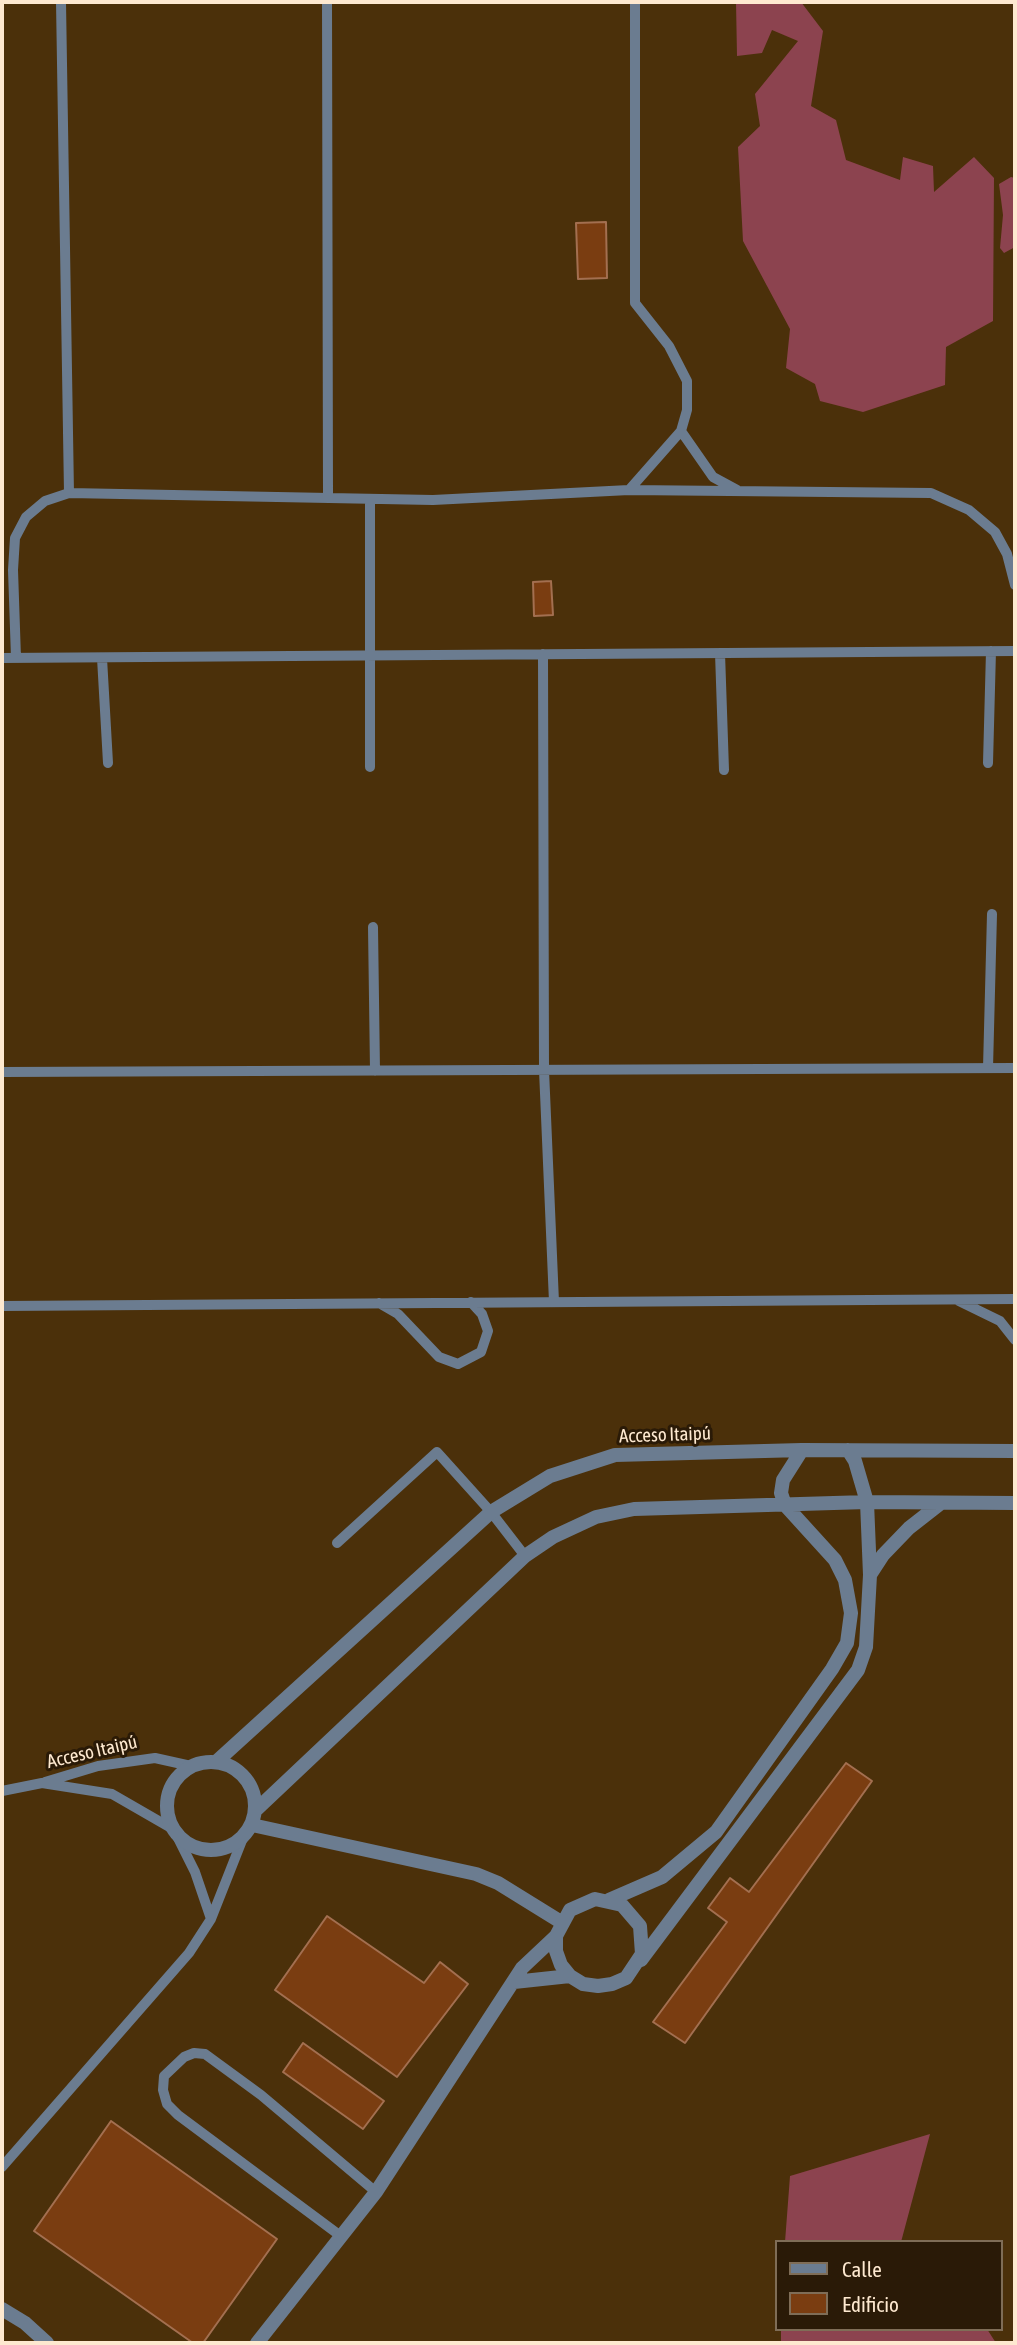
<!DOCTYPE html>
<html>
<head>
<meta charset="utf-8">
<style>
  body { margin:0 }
  #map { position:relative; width:1017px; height:2345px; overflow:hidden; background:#4b300a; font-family:"Asap Condensed",sans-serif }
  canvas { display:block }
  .frame { position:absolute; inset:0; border:4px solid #fee9d0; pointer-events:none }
  .legend { position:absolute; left:775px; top:2240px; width:228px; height:91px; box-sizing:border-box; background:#2a1a07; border:2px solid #7f6d57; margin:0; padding:9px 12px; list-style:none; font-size:21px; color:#fee9d0 }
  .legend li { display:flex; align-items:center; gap:14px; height:35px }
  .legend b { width:35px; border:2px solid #7f6d57 }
</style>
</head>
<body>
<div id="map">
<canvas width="1017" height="2345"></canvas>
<div class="frame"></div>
<ul class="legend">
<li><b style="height:9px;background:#6b7c90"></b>Calle</li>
<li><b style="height:19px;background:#7a3d11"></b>Edificio</li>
</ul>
</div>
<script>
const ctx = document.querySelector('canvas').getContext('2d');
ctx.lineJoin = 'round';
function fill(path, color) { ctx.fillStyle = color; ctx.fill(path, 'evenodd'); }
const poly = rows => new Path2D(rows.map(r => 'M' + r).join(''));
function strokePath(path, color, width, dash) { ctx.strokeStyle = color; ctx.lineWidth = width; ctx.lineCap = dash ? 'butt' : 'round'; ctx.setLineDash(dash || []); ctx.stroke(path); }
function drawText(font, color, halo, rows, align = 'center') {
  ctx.font = font + ' "Asap Condensed",sans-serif'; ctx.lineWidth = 6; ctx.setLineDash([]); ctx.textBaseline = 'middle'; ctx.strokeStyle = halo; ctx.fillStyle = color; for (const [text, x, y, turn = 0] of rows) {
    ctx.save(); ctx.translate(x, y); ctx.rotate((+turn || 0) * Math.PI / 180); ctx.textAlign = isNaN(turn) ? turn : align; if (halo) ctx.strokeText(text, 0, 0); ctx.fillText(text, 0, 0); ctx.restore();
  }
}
const forest = poly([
  [736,2,801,2,823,31,811,106,836,120,846,160,900,180,903,157,933,166,934,192,974,157,994,178,993,321,946,347,945,385,863,412,820,401,815,384,786,368,790,329,743,241,738,147,760,126,755,94,798,41,772,30,762,53,737,56],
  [1011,177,1015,178,1015,247,1004,253,1000,248,1003,215,999,184],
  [930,2134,901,2242,785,2242,790,2176],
  [781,2329,987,2329,996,2343,781,2343]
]);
const building = poly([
  [606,222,607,278,578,279,576,223,606,222],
  [551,581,553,615,534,616,533,582,551,581],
  [846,1763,872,1781,685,2043,653,2022,727,1922,708,1908,730,1878,749,1892,846,1763],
  [327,1916,424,1983,440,1962,468,1984,397,2077,275,1990,327,1916],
  [303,2043,384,2101,363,2129,283,2072,303,2043],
  [111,2121,277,2239,203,2343,193,2343,34,2231,111,2121]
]);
const service = poly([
  [61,2,69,493],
  [327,2,328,498],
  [681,431,713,477,737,490],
  [629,490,681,431,687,410,687,381,669,346,635,303,635,2],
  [370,499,370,767],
  [720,653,724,770],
  [543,654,544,1070,554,1302],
  [2,658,1015,651],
  [16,658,13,570,15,538,26,517,45,501,69,493,433,500,629,490,931,493,969,510,995,532,1007,554,1015,585],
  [102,658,108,763],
  [988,763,991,651],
  [373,927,375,1071],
  [988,1068,992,914],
  [2,1072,1015,1068],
  [959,1301,1000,1321,1015,1340],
  [379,1303,398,1314,439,1357,458,1364,481,1352,488,1331,482,1314,471,1302],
  [2,1306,1015,1299],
  [337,1543,437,1452,491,1512,525,1556],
  [45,1782,98,1766,155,1758,191,1766],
  [2,1791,42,1783,112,1794,171,1828],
  [177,1836,195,1872,211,1919],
  [2,2167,189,1953,211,1919,243,1838],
  [342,2237,178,2115,167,2104,163,2090,164,2076,184,2057,194,2053,205,2054,261,2095,376,2192]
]);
const minor = poly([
  [848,1450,855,1461,867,1502,870,1575],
  '167 1806a44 44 0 1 1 88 0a44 44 0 1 1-88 0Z',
  [216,1762,491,1512,550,1476,615,1455,802,1450,1015,1451],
  [256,1810,525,1556,553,1537,596,1517,634,1509,867,1502,1015,1503],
  [252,1825,476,1874,498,1883,561,1922],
  [609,1900,662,1877,716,1832,832,1669,847,1643,851,1613,845,1580,835,1560,785,1505,781,1493,783,1480,802,1450],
  [641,1960,858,1670,866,1647,870,1575,883,1555,909,1528,941,1503],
  [514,1982,570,1976],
  [2,2309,25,2323,47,2343],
  [257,2343,376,2192,522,1968,556,1936,570,1910,595,1899,622,1905,640,1926,642,1954,626,1978,612,1984,598,1986,583,1984,570,1976,561,1965,556,1951,556,1936]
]);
const streetNames = [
  ["Acceso Itaipú",665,1435,-2],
  ["Acceso Itaipú",92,1752,-13]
];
fill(forest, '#8c434f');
fill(building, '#7a3d11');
strokePath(building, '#a36f50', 2);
strokePath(service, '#6b7c90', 10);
strokePath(minor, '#6b7c90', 14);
drawText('19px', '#fee9d0', '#2a1a07', streetNames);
</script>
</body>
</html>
